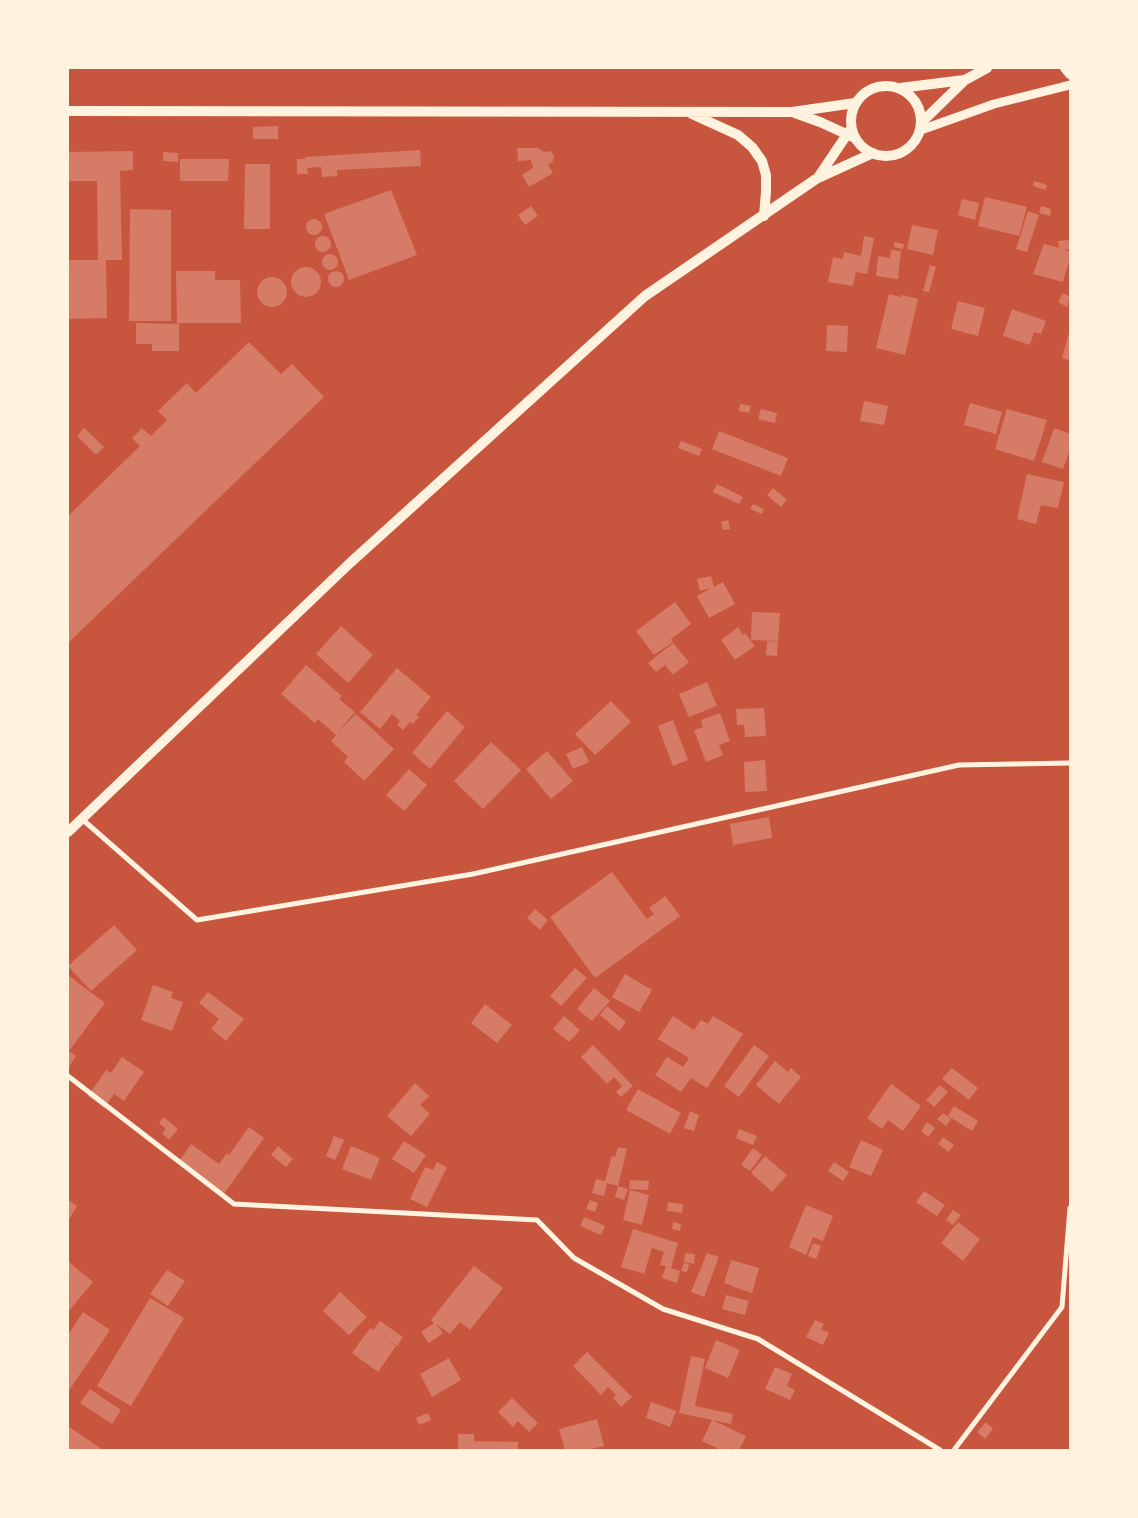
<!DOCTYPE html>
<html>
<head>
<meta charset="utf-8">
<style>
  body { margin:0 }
  #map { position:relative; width:1138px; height:1518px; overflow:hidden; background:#c8553d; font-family:Ubuntu,sans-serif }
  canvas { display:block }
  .frame { position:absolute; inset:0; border:69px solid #fff3e0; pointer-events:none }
</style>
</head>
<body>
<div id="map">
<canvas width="1138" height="1518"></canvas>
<div class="frame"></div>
</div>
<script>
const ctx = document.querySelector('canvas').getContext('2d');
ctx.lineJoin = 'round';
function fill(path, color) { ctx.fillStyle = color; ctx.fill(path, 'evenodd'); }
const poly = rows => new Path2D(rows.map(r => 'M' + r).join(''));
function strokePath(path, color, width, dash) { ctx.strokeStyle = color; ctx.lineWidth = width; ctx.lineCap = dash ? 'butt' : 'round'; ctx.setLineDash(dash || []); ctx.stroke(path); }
const building = poly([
  [278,126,278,139,253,139,253,127],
  [517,148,538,148,544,152,551,151,554,156,553,161,548,165,553,173,529,187,522,175,533,168,531,160,518,161],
  [420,150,421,166,337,170,337,176,322,177,321,167,307,168,308,174,297,174,297,159,305,159,305,157],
  [133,151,133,170,120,171,122,260,106,260,107,318,68,319,68,260,98,260,97,181,68,181,68,152],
  [163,152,178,153,178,162,163,161],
  [180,159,229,159,228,181,180,181],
  [245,164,270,164,270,229,244,229],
  [1034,181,1047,185,1045,190,1033,186],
  [391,190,417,255,349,280,324,214],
  [985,197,1027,207,1019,236,978,226],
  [962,199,979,203,975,220,958,215],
  [531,206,538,216,525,225,518,215],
  [1041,206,1051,209,1050,216,1039,213],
  [130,209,171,210,171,321,129,321],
  [1028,211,1039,215,1027,252,1016,249],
  '306 227a8 8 0 1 1 16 0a8 8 0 1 1-16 0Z',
  [912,225,938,230,933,255,907,249],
  [864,236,874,238,867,274,856,272,853,286,828,282,833,257,843,259,844,252,861,256],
  '315 244a8 8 0 1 1 16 0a8 8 0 1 1-16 0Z',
  [1070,240,1070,249,1064,250,1070,252,1070,258,1063,282,1033,274,1044,244,1059,248,1058,241],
  [894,242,904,244,903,249,894,247],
  [891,250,901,251,898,279,876,276,878,256,890,258],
  '322 262a8 8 0 1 1 16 0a8 8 0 1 1-16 0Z',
  [930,265,936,267,929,292,923,291],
  '291 282a15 15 0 1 1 30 0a15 15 0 1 1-30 0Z',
  [176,271,215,271,215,280,240,280,241,323,179,323,179,351,152,351,152,344,136,344,136,323,177,324],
  '328 279a8 8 0 1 1 16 0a8 8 0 1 1-16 0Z',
  '257 292a15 15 0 1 1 30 0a15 15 0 1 1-30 0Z',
  [1063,293,1070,297,1067,307,1058,302],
  [889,294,901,297,901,295,918,299,905,355,876,348],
  [958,301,985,308,978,336,951,329],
  [1012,309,1046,321,1041,334,1034,332,1030,345,1003,336],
  [827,325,848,326,847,352,826,351],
  [1070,329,1070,361,1062,358],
  [249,342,281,374,292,364,324,397,68,643,68,516,140,446,132,438,142,428,151,436,167,420,158,411,187,383,196,393],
  [864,401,888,406,884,425,860,421],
  [970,403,1002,412,996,434,964,425],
  [740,404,751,406,749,413,739,411],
  [761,409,777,413,775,423,758,419],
  [1007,409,1047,420,1034,461,995,449],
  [84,428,104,447,96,455,77,436],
  [1054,428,1070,434,1070,450,1063,469,1042,462],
  [719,431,788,458,781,476,712,449],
  [681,441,702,449,699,456,678,448],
  [1027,474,1064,482,1058,508,1041,505,1036,524,1017,519],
  [717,484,743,497,739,504,713,492],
  [773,488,787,500,781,507,767,495],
  [753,504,764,509,762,514,750,509],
  [728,520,730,529,723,530,721,522],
  [711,576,714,587,723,582,735,604,709,618,697,596,711,588,700,591,697,579],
  [675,602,691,624,671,639,673,642,654,655,636,631],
  [752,612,780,613,778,641,751,640],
  [341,626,373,655,348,683,316,654],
  [738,627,743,635,745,633,755,646,735,660,721,640],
  [767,641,778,642,777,656,766,655],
  [673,643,689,662,673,675,665,665,656,672,648,663],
  [306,665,342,696,339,699,355,712,337,733,356,714,394,749,364,781,344,762,348,757,331,741,336,735,318,719,315,723,281,694],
  [397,668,431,697,416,715,419,717,413,724,410,722,403,730,397,725,400,721,392,714,380,729,360,712],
  [707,682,717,706,689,717,679,694],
  [611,701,631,722,595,755,575,734],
  [764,708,766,736,745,737,744,725,737,725,736,709],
  [447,711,465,727,430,769,412,753],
  [720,713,730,741,719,745,723,755,706,762,694,730,703,727,701,720],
  [673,720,688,760,673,766,658,726],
  [491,742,521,770,483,809,454,781],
  [582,747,589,762,573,769,566,754],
  [547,751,573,781,551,799,526,769],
  [765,760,767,791,745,792,744,762],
  [409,769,427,785,404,811,386,795],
  [769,817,772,838,733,845,730,824],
  [612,872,647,919,654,914,649,908,665,896,680,916,595,978,550,917],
  [535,909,548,920,540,930,527,918],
  [114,925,137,950,91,991,68,966],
  [575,968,587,978,561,1006,550,996],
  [625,974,652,990,639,1012,612,997],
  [68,975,105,1003,69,1051,76,1056,68,1068],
  [153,985,173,992,171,998,183,1002,172,1031,141,1020],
  [594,988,610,1001,592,1021,577,1009],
  [208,992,244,1019,226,1041,211,1029,219,1019,199,1003],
  [485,1004,512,1025,497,1043,471,1023],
  [607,1006,626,1022,619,1031,600,1015],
  [564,1016,580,1030,569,1042,553,1029],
  [673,1016,694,1030,701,1020,708,1024,713,1016,743,1034,707,1088,691,1078,681,1092,655,1075,667,1057,683,1067,689,1058,658,1039],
  [593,1045,633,1086,621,1097,616,1092,622,1086,614,1077,607,1084,581,1057],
  [754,1045,769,1056,739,1097,724,1086],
  [122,1057,144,1072,124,1101,114,1094,104,1108,88,1096,106,1070,111,1073],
  [775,1061,788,1072,791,1068,801,1077,779,1104,756,1085],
  [952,1068,978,1088,969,1100,942,1079],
  [415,1083,429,1096,420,1105,430,1114,411,1136,387,1116],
  [891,1084,921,1106,903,1131,888,1120,882,1129,867,1118],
  [940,1085,948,1092,934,1107,926,1100],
  [638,1089,681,1113,670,1134,626,1110],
  [954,1106,978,1121,972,1131,948,1116],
  [690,1111,699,1115,694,1131,684,1128],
  [943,1113,951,1119,946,1126,937,1119],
  [164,1117,178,1129,169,1140,162,1133,166,1129,159,1123],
  [927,1122,935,1128,928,1137,921,1131],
  [249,1127,264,1138,223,1195,178,1163,191,1144,219,1164,227,1153,229,1155],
  [739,1129,757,1136,753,1145,736,1138],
  [334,1136,344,1140,335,1160,326,1156],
  [943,1137,954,1145,949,1152,938,1144],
  [861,1140,883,1150,871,1176,849,1167],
  [404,1141,426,1155,414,1173,392,1159],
  [278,1146,293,1159,286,1167,271,1155],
  [351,1146,380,1158,371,1180,342,1169],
  [618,1147,627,1149,618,1186,607,1183,604,1196,592,1193,596,1179,605,1181,612,1156,615,1157],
  [753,1148,762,1155,750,1171,741,1165],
  [765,1156,787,1175,772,1192,751,1173],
  [437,1162,447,1167,427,1207,410,1199,425,1167,433,1170],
  [834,1162,849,1172,843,1181,828,1171],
  [630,1180,649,1181,648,1190,629,1189],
  [618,1186,628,1189,624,1200,615,1197],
  [630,1190,649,1195,642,1225,623,1220],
  [924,1191,945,1205,937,1216,916,1202],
  [68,1200,77,1206,68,1221],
  [590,1200,598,1203,595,1212,586,1209],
  [668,1202,683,1204,682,1213,667,1211],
  [806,1205,833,1216,823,1241,813,1237,806,1255,789,1247],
  [953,1210,961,1215,953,1225,946,1220],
  [584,1217,605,1226,601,1235,580,1226],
  [673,1222,681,1224,680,1231,672,1229],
  [958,1222,980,1239,963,1261,941,1243],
  [633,1229,678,1243,671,1268,680,1271,677,1283,662,1278,666,1266,660,1265,664,1252,652,1248,644,1274,621,1267],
  [813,1243,821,1246,816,1259,808,1256],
  [685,1253,695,1254,694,1264,684,1262],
  [707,1253,719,1257,704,1297,691,1292],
  [731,1260,759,1268,752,1293,731,1286,731,1285,724,1283],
  [68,1261,93,1282,68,1312],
  [684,1263,689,1264,687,1272,681,1271],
  [474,1266,503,1288,470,1330,460,1322,450,1334,435,1323,443,1333,429,1343,421,1332,434,1323,431,1320],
  [167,1270,185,1281,168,1306,150,1294],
  [340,1292,367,1317,349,1335,323,1311],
  [726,1295,749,1301,745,1315,722,1309],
  [150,1298,184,1318,131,1406,97,1386],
  [83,1312,110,1330,68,1392,68,1335],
  [815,1320,824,1324,821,1329,829,1333,823,1345,806,1337],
  [380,1321,403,1337,397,1346,376,1332,396,1346,378,1372,352,1353,370,1328,373,1330],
  [716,1340,740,1350,728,1378,705,1368],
  [587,1352,632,1397,621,1407,613,1398,616,1395,608,1387,601,1395,573,1366],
  [691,1356,705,1359,695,1406,733,1414,731,1424,679,1413],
  [449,1358,461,1380,432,1397,420,1374],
  [775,1367,792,1374,787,1386,795,1390,790,1400,765,1389],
  [90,1389,121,1410,112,1424,80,1403],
  [512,1398,538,1423,529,1432,518,1421,513,1427,498,1412],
  [651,1402,676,1411,670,1427,646,1418],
  [428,1413,431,1420,419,1425,416,1418],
  [597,1419,604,1446,587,1450,565,1450,559,1429],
  [712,1420,746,1436,739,1450,732,1448,731,1450,721,1450,702,1441],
  [986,1422,993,1429,985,1439,977,1432],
  [68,1426,103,1450,68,1450],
  [458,1434,474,1434,474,1441,518,1442,518,1450,458,1450]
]);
const minor = poly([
  [82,819,197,920,473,874,959,765,1070,763],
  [68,1076,234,1204,537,1220,574,1258,663,1309,758,1339,940,1450],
  [954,1450,1062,1307,1070,1208]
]);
const secondary = poly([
  [921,130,994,104,1070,85]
]);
const primary = poly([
  [1065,68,1070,74],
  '851 121a35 35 0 1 1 70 0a35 35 0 1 1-70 0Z',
  [900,88,964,80],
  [68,111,792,112,855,103],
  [795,113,820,122,855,138],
  [692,114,738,135,752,147,762,161,766,175,766,192,764,216],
  [922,122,965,80,987,68],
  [819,176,850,130],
  [68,832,350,563,645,296,816,179,873,153]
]);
fill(building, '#d67c66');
strokePath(minor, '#fff3e0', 5);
strokePath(secondary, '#fff3e0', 9);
strokePath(primary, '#fff3e0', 10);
</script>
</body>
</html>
